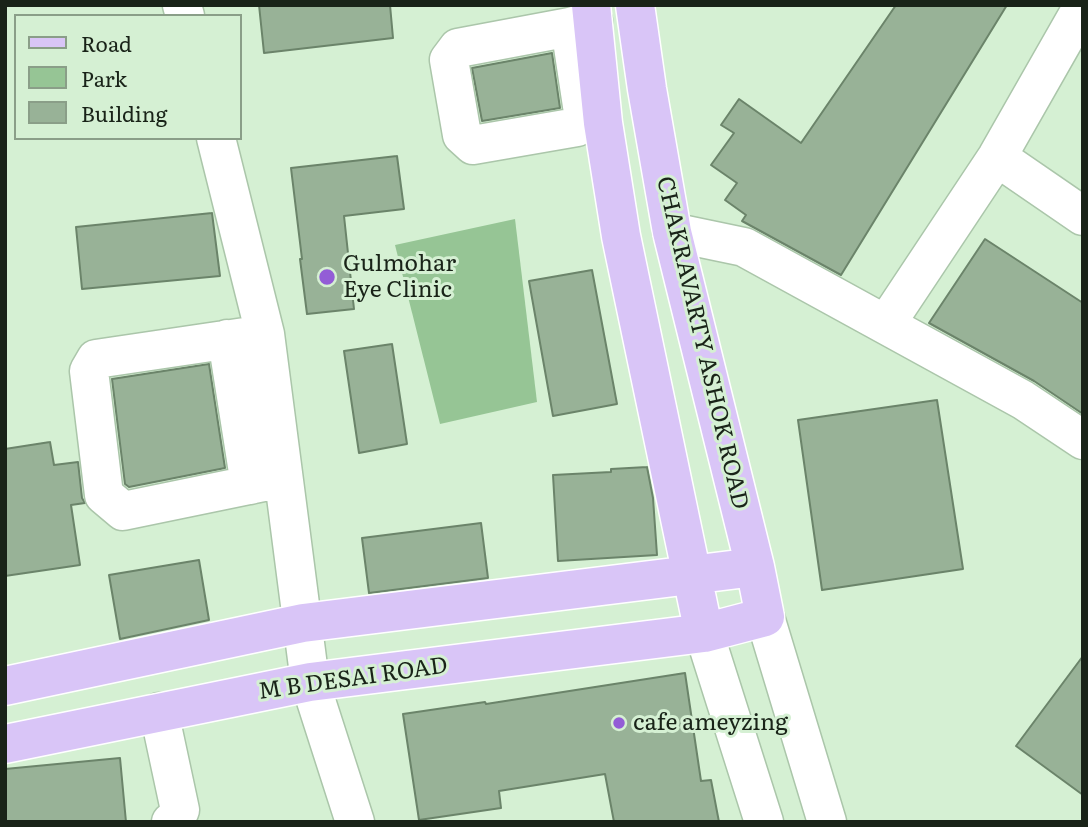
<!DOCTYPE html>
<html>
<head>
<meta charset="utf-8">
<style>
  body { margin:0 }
  #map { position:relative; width:1088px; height:827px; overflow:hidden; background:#d5f0d3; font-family:Literata,serif }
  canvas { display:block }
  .frame { position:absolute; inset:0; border:7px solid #192318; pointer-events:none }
  .legend { position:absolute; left:14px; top:14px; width:228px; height:126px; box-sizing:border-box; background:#d5f0d3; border:2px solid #8a9e88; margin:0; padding:9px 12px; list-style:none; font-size:21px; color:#192318 }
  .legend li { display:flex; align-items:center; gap:14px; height:35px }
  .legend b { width:35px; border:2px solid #8a9e88 }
</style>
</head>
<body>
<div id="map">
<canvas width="1088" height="827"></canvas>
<div class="frame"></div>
<ul class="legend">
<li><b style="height:9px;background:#d9c5f7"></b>Road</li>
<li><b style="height:19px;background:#96c595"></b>Park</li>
<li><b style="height:19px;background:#98b297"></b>Building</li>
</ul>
</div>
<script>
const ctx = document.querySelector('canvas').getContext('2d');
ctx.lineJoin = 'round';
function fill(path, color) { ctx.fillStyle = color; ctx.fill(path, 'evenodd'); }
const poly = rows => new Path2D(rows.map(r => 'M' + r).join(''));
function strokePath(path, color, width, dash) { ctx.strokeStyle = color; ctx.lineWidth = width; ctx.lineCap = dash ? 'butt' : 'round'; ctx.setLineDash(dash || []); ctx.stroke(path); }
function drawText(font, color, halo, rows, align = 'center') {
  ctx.font = font + ' Literata,serif'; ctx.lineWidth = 6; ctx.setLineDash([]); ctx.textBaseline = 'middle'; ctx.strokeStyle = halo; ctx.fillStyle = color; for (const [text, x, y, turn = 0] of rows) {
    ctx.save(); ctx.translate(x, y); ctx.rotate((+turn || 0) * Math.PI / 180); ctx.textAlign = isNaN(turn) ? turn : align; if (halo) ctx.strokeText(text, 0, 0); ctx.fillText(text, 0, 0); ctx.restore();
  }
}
const green = poly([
  [515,219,537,402,440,424,395,245]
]);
const building = poly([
  [259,5,390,5,393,38,264,53,259,5],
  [896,5,1007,5,841,275,742,221,746,215,725,200,737,183,711,165,734,133,721,125,739,99,801,143,896,5],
  [552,53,560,108,482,121,472,68,552,53],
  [397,156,404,209,344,216,354,309,307,314,300,259,302,259,291,168,397,156],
  [212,213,220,276,82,289,76,227,212,213],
  [985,239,1083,303,1083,414,1034,381,929,323,985,239],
  [592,270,617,404,553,416,529,281,592,270],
  [392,344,407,444,359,453,344,351,392,344],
  [209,364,225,468,129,487,125,484,112,379,209,364],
  [937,400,963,569,822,590,798,420,937,400],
  [50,442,54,465,78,462,82,498,85,503,71,505,80,565,5,576,5,449,50,442],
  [647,467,653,498,657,555,558,561,553,475,611,472,611,469,647,467],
  [481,523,488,578,369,593,362,538,481,523],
  [199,560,209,620,120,639,109,575,199,560],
  [1083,656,1083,795,1016,746,1083,656],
  [685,673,701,781,711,780,719,822,614,822,605,774,499,791,501,808,419,820,403,714,485,702,486,704,685,673],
  [120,758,126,822,5,822,5,769,120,758]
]);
const minor = poly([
  [182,5,185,16],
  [570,27,584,119,577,127,473,145,462,135,449,60,458,48,570,27,593,21],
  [216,138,265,334,310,682,355,822],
  [997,157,1083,216],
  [672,232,744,247,1023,400,1083,440],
  [886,324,997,157,1083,6],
  [265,334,96,359,89,371,104,495,123,511,264,482,284,481],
  [227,339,250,485],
  [765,617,827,822],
  [704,633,764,822],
  [159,712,180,810,175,821,171,822]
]);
const major = poly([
  [591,5,603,123,621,236,704,633],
  [5,686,303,623,755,567],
  [5,744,310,682,704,633,765,617,755,567,672,232,647,89,635,5]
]);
const markers = [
  [327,277,9,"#935dd6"],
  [619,723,7,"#935dd6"]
];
const poiNames = [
  ["Gulmohar",343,264],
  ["Eye Clinic",343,290],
  ["cafe ameyzing",633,723]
];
const streetNames = [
  ["CHAKRAVARTY ASHOK ROAD",702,343,77],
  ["M B DESAI ROAD",353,679,-8]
];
fill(green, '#96c595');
fill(building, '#98b297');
strokePath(building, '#6b846a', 2);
strokePath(minor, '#abc6aa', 41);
strokePath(major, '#fff', 41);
strokePath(minor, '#fff', 38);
strokePath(major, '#d9c5f7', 38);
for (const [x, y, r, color] of markers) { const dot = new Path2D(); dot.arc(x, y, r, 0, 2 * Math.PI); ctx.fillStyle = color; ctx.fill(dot); strokePath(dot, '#d5f0d3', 2.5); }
drawText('23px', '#192318', '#d5f0d3', poiNames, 'left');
drawText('23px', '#192318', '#d5f0d3', streetNames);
</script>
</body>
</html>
